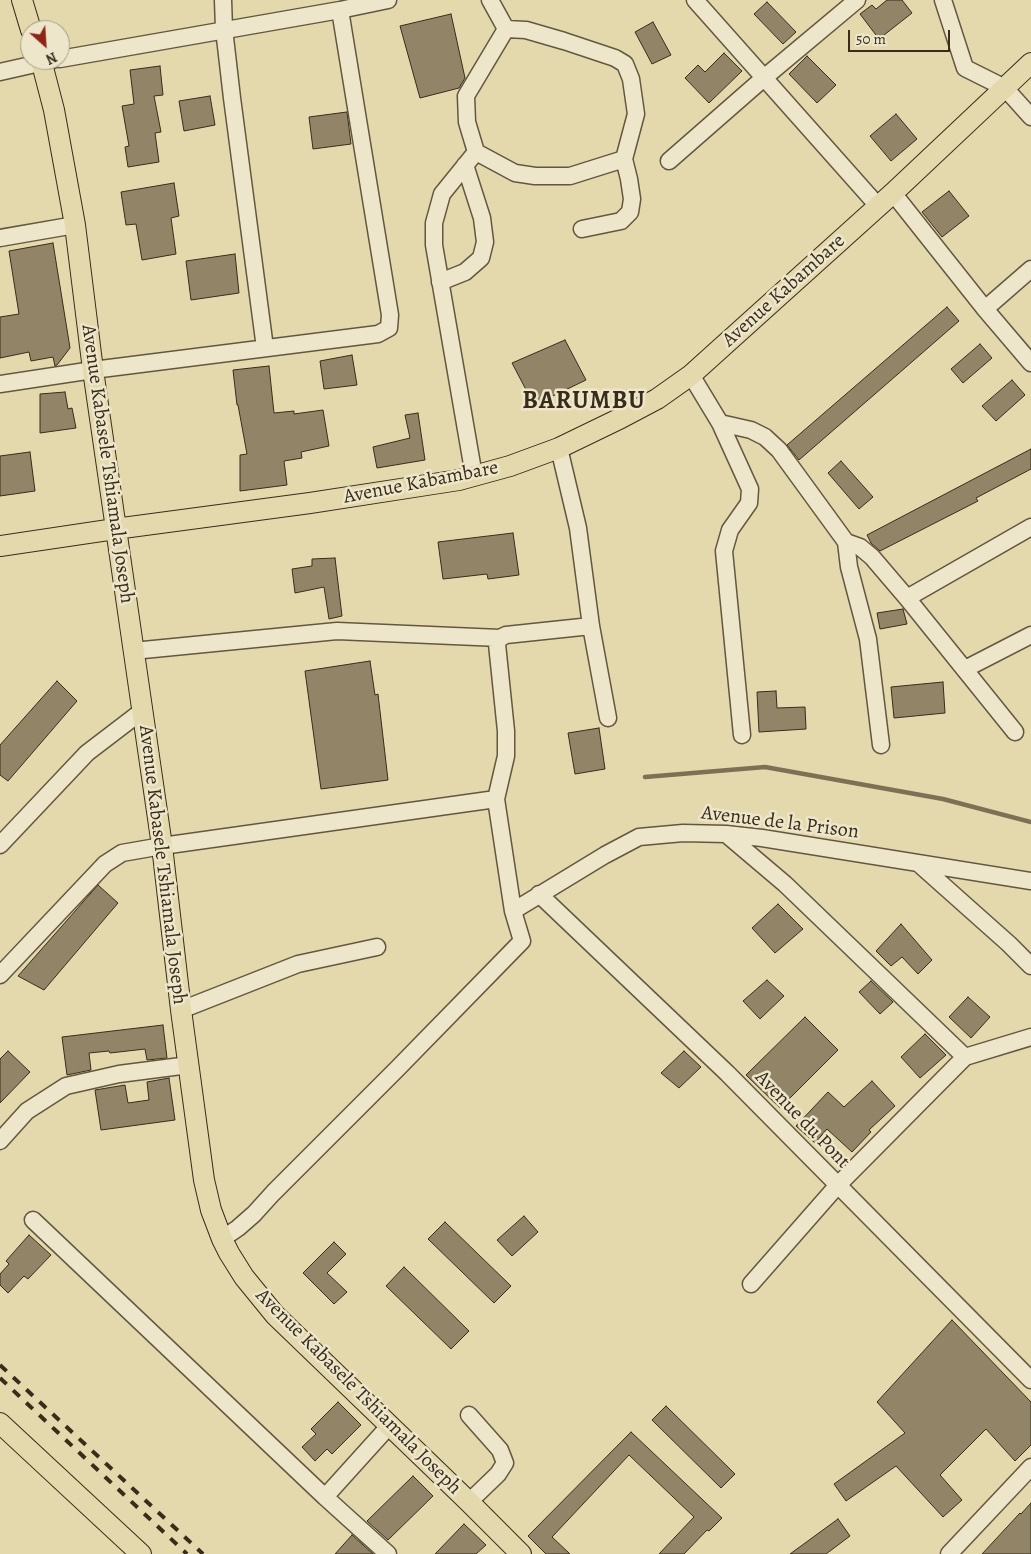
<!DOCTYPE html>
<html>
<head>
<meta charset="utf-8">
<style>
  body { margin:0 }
  #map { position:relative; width:1031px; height:1554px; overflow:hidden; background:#e4d8ad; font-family:Alegreya,serif }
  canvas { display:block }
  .north { position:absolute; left:20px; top:20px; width:50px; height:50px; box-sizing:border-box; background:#ede6ca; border:1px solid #a59c84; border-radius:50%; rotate:154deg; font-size:14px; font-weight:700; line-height:20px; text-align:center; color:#392c1b }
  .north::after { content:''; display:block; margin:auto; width:18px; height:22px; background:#8f2418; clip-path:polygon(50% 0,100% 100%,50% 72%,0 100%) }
  .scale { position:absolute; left:848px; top:30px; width:102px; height:22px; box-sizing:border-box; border:2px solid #392c1b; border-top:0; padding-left:6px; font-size:15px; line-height:18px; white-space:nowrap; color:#392c1b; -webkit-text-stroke:4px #ede6ca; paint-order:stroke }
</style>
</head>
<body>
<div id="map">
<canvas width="1031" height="1554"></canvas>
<div class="north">N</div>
<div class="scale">50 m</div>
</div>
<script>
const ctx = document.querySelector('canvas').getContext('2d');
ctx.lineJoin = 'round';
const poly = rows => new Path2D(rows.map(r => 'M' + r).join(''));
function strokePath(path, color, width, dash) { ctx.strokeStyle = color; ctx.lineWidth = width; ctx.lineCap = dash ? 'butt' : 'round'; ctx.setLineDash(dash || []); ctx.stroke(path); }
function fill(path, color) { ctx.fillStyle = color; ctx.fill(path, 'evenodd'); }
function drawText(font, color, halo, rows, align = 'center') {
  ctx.font = font + ' Alegreya,serif'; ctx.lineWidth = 5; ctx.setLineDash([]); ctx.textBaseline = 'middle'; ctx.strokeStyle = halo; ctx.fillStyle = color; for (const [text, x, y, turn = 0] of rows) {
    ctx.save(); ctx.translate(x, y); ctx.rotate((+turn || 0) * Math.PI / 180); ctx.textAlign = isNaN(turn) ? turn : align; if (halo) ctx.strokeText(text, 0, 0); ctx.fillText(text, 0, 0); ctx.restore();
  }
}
const stream = poly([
  [645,777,765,767,943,799,1031,822]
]);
const building = poly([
  [887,0,902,0,912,13,879,39,860,14,872,5,876,9,887,0],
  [767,2,796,32,783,44,754,14,767,2],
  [451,14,465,78,459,88,420,98,400,26,451,14],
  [653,22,671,55,652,64,635,32,653,22],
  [724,53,742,71,709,103,685,78,698,65,705,72,724,53],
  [807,56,836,85,817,103,789,74,807,56],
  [160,66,163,95,154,96,161,132,155,133,159,162,128,167,125,147,129,146,122,106,134,104,130,70,160,66],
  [210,96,215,125,184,131,179,101,210,96],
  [347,112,351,144,313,149,309,117,347,112],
  [896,114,917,139,891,161,870,136,896,114],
  [174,183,179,216,171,218,176,254,142,260,136,224,126,225,121,192,174,183],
  [949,191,969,216,942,237,922,212,949,191],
  [53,243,70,348,57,365,55,366,53,357,31,361,29,352,0,358,0,317,19,314,9,251,53,243],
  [235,254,239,293,191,300,186,261,235,254],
  [947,307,959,321,799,460,787,445,947,307],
  [565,340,586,380,534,405,512,363,565,340],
  [980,344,992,358,963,383,951,369,980,344],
  [352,355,357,385,324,389,320,361,352,355],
  [269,366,274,413,294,411,294,414,323,410,329,446,301,452,302,458,284,461,287,485,240,491,240,455,247,454,238,405,237,405,233,370,269,366],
  [1012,380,1025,395,996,421,982,406,1012,380],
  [65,392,68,409,72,408,76,428,40,433,40,394,65,392],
  [418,413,425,460,377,468,373,447,410,438,405,415,418,413],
  [1031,449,1031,469,976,498,978,501,880,551,871,543,867,535,1031,449],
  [30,452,35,491,0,496,0,456,30,452],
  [841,461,873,497,859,509,828,473,841,461],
  [513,533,519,575,488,579,487,574,443,579,438,542,513,533],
  [335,558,342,616,329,619,324,587,295,593,292,569,312,566,312,559,335,558],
  [903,609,907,624,880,629,877,613,903,609],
  [370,661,375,695,378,694,388,780,321,789,305,671,370,661],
  [57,681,77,701,8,781,0,775,0,745,57,681],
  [943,682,945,713,894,718,891,687,943,682],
  [776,691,777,708,805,707,806,729,759,732,757,692,776,691],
  [599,728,605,769,575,774,568,733,599,728],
  [98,885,118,903,44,990,18,976,98,885],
  [778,904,803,929,775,953,752,928,778,904],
  [901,924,932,960,918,974,902,957,891,966,876,951,901,924],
  [767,980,784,996,760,1019,743,1001,767,980],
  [871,981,893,1002,880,1014,859,992,871,981],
  [968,997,990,1017,971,1038,949,1017,968,997],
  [805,1017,838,1050,780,1108,746,1075,805,1017],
  [163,1025,167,1058,147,1060,145,1049,110,1053,109,1051,89,1053,91,1070,67,1075,62,1037,163,1025],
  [925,1034,946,1055,920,1078,901,1057,925,1034],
  [8,1051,30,1072,0,1103,0,1059,8,1051],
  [684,1051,701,1067,679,1088,661,1073,684,1051],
  [169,1078,175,1120,101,1130,95,1090,125,1085,128,1103,149,1100,147,1082,169,1078],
  [872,1081,895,1106,869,1130,871,1132,852,1152,827,1129,815,1143,796,1126,828,1092,844,1107,872,1081],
  [524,1216,538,1232,512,1256,497,1240,524,1216],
  [445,1222,511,1286,494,1303,428,1239,445,1222],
  [29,1235,51,1255,28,1279,24,1276,8,1293,0,1285,0,1274,9,1264,6,1261,29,1235],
  [334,1242,346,1254,327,1273,347,1292,334,1304,303,1273,334,1242],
  [404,1267,469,1331,451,1349,386,1286,404,1267],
  [952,1320,1031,1402,1031,1445,1015,1461,986,1429,940,1475,962,1500,943,1517,896,1466,846,1501,834,1484,905,1433,877,1402,952,1320],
  [338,1402,361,1425,332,1454,327,1449,315,1461,302,1447,316,1434,311,1429,338,1402],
  [666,1406,735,1474,721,1488,652,1420,666,1406],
  [631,1432,722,1518,709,1531,707,1530,684,1554,659,1554,694,1517,629,1455,552,1537,570,1554,546,1554,528,1536,631,1432],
  [413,1476,433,1496,388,1540,367,1521,413,1476],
  [1031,1503,1031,1554,982,1554,1020,1513,1021,1514,1031,1503],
  [838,1519,850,1536,826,1554,790,1554,838,1519],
  [464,1524,486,1545,476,1554,435,1554,464,1524],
  [352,1535,373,1554,335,1554,352,1535]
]);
const minor = poly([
  [223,0,224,29,232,98,265,348],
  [490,0,506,29],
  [695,0,878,206],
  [943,0,965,68,1005,88,1031,117],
  [506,29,466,96,467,122,476,152,515,173,535,176,570,176,624,159,629,179,632,199,630,212,621,221,582,229],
  [506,29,526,30,564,41,615,58,625,64,631,79,636,114,624,159],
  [60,59,340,10,388,0],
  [0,72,53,60],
  [669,161,765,77,857,0],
  [893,193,985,309,1031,363],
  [0,238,75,225],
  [440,282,465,272,481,258,485,242,482,218,465,165],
  [985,309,1031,269],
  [691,375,720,423,750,489,749,503,730,530,724,551,742,735],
  [0,384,93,370,378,334,389,328,390,315,340,10],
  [720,423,751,430,765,437,779,450,846,542,849,567,868,639,881,745],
  [559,448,578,528,591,626,608,718],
  [474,476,434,245,434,223,442,194,476,152],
  [846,542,860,547,872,557,907,598,1015,732],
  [907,598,1031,527],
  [133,651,337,631,500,638,506,635,591,626],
  [965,669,1031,635],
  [726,834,785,884,965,1057],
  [0,845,87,753,142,711],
  [918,863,1009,944,1031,966],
  [539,894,727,1073,1031,1380],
  [513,911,605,855,639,837,683,833,726,834,762,838,1031,881],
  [0,975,105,864,122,853,162,846,496,799],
  [181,1010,298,964,377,947],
  [0,1141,27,1111,66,1086,119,1074,189,1065],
  [33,1220,325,1497,388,1554],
  [222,1239,238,1228,254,1214,273,1193,396,1070,522,941,513,911,496,799,506,756,506,731,497,644,500,638],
  [751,1284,837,1186,965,1057,1031,1037],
  [469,1415,500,1450,505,1463,498,1474,469,1502],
  [325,1497,390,1425],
  [949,1554,1031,1467]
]);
const major = poly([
  [22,0,31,30],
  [41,60,54,110,75,225,93,370,162,846,181,1010,204,1180,211,1210,222,1239,229,1253,244,1277,275,1315,469,1502,521,1554],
  [0,546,115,529,310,503,459,480,510,466,559,448,621,418,657,399,691,375,893,193,1031,63],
  [0,1423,141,1554]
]);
const rail = poly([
  [0,1365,203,1554],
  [0,1378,187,1554]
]);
const streetNames = [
  ["Avenue Kabambare",784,291,-42],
  ["Avenue Kabasele Tshiamala Joseph",107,464,82],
  ["Avenue Kabambare",421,483,-11],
  ["Avenue de la Prison",780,823,7],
  ["Avenue Kabasele Tshiamala Joseph",162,865,83],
  ["Avenue du Pont",802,1120,46],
  ["Avenue Kabasele Tshiamala Joseph",358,1392,45]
];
const districtNames = [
  ["BARUMBU",584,402]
];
strokePath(stream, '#7d7055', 4.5);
fill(building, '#928567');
strokePath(building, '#392c1b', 1);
strokePath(minor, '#645740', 19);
strokePath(major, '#392c1b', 22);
strokePath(minor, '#ede6ca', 16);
strokePath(major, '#e4d8ad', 20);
strokePath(rail, '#392c1b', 4, [9, 9]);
drawText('20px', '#392c1b', '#ede6ca', streetNames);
ctx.letterSpacing = '1px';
drawText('bold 25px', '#392c1b', '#ede6ca', districtNames);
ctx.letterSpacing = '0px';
</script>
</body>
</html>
